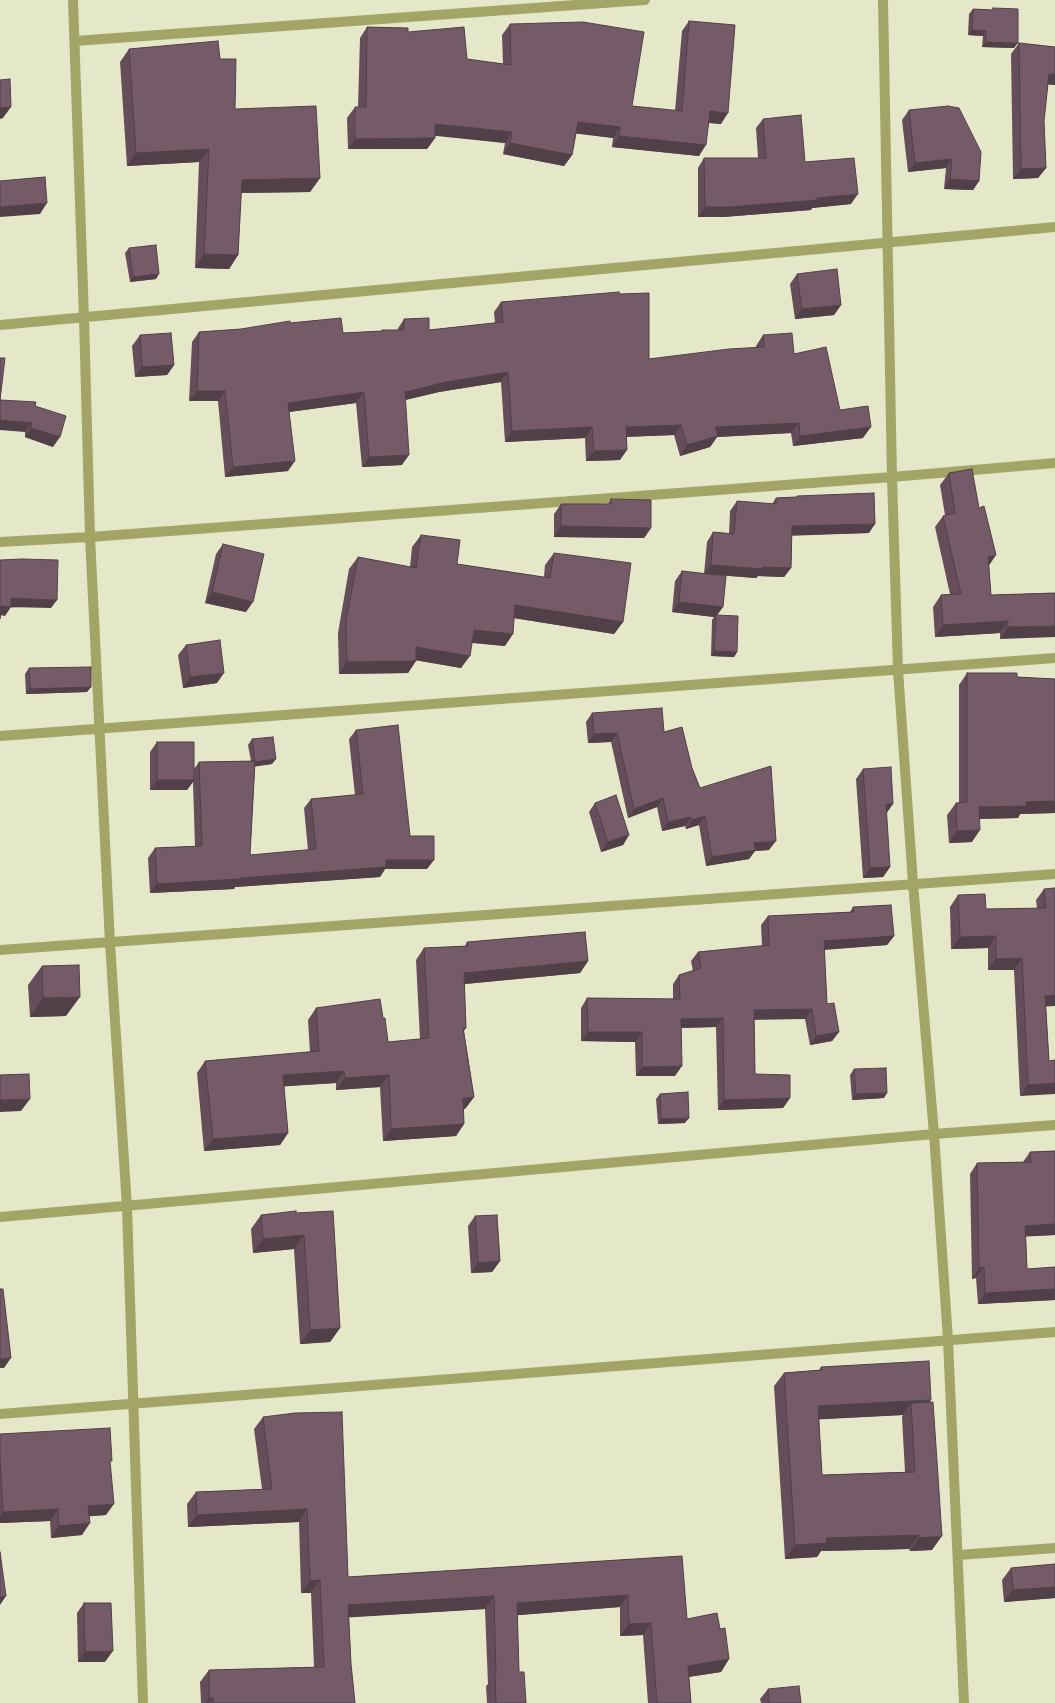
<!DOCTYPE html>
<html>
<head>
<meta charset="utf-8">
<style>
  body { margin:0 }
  canvas { display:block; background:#e5e7c9 }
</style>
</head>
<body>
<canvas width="1055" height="1703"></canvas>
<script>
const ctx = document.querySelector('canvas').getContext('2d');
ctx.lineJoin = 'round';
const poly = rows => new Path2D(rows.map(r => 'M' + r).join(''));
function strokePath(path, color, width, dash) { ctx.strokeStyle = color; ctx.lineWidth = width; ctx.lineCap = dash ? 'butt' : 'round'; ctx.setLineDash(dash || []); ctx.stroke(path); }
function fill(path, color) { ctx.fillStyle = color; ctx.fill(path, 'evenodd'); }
const minor = poly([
  [73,0,84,318,90,537,110,943,127,1207,143,1703],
  [883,0,892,477,898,670,913,883,934,1134,948,1340,964,1703],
  [75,41,645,0],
  [0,325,1055,227],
  [0,542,90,537,892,477,1055,463],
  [0,736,1055,658],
  [0,950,1055,874],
  [0,1217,934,1134,1055,1125],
  [0,1414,1055,1332],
  [959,1555,1055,1548]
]);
const wall = poly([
  [993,8,1014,48,982,47,983,36,968,35,969,14,973,9,992,10],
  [689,21,721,124,708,123,699,156,612,147,613,138,576,133,572,155,564,166,503,154,505,143,435,135,435,138,427,149,348,149,347,118,355,107,358,107,360,38,367,27,408,32,467,59,503,64,502,35,510,24,632,106,675,111,682,31],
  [1019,43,1055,47,1055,85,1048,84,1044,121,1046,168,1038,178,1013,179,1011,54],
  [129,49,220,59,235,109,320,178,310,192,241,193,238,255,229,269,195,268,199,162,127,166,120,62],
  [909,110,979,181,973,190,944,189,946,168,908,172,902,120],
  [763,119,805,162,851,204,812,208,811,210,723,217,698,217,698,168,704,158,758,158,756,128],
  [129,248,156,279,130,282,125,253],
  [797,274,841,305,834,315,795,319,790,284],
  [619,294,649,359,756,348,756,346,763,335,794,354,863,438,793,446,791,433,717,437,710,447,680,456,674,435,626,437,620,460,586,461,585,438,505,442,501,382,439,392,405,400,402,465,362,467,356,403,289,412,288,471,225,477,218,401,189,401,192,342,199,332,241,329,290,323,343,333,381,331,382,330,397,330,404,319,429,330,495,323,494,312,501,302],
  [140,335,174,365,167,375,135,377,132,346],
  [0,400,35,406,53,447,25,437,25,432],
  [949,473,989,565,991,595,1055,593,1000,639,1000,633,935,637,933,607,941,595,950,594,935,527,943,516,945,515,940,485],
  [797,496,869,533,792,535,791,568,784,577,758,576,756,578,717,575,717,615,737,652,734,657,711,656,712,620,714,617,672,612,675,581,682,571,704,574,707,542,713,532,729,534,730,511,737,501,772,504,776,498,796,497],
  [611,499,651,528,644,538,554,537,554,514,561,504,608,504],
  [421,535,457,564,544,577,545,565,554,553,623,622,614,634,514,618,505,646,472,643,461,668,416,660,408,673,339,674,338,633,349,569,358,557,410,567,412,547],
  [223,544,246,612,205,603,216,554],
  [186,645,217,683,183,688,178,655],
  [29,668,91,687,87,692,26,694,25,674],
  [967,673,1017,677,1055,679,1055,813,1020,814,1018,818,980,819,972,842,949,843,947,815,956,803,959,803,959,685],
  [592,713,664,732,692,768,700,788,769,850,755,851,749,859,706,866,699,825,686,829,685,826,662,831,657,807,628,818,611,742,588,743,586,722],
  [356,730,410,836,427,869,385,869,380,877,235,887,234,889,150,893,148,858,155,848,195,846,193,782,187,790,150,790,150,752,157,742,194,769,199,762,251,761,248,745,252,739,272,764,255,766,250,855,308,850,304,808,311,799,355,795,349,739],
  [863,769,890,867,883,877,863,878,856,779],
  [595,803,629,835,623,845,601,852,589,812],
  [1055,888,1046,1007,1049,1061,1020,1096,1014,970,988,970,988,948,951,949,950,907,958,895,986,909,1037,908,1036,900,1044,889],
  [853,907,894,936,887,945,824,950,827,1004,839,1032,832,1041,810,1045,805,1019,754,1019,755,1074,790,1098,783,1108,718,1110,716,1027,681,1028,675,1076,636,1076,635,1042,581,1041,581,1008,587,998,673,999,673,984,679,975,693,971,691,961,698,952,762,946,761,925,768,916,850,912],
  [467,942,588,961,580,973,464,984,466,1028,464,1031,474,1097,465,1109,463,1109,464,1124,456,1136,383,1141,380,1087,336,1090,336,1083,284,1086,288,1133,280,1145,204,1151,197,1073,205,1061,310,1052,308,1020,316,1008,383,1018,388,1042,420,1039,416,960,424,948,465,946],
  [42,966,66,1016,30,1017,28,985],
  [854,1069,884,1098,852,1100,850,1075],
  [660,1094,685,1123,658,1124,656,1099],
  [1055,1151,1055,1235,1026,1236,1027,1269,1055,1267,1055,1300,978,1304,976,1278,972,1279,970,1174,977,1163,1023,1162,1030,1152],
  [296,1213,340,1328,330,1342,300,1344,294,1249,253,1253,251,1229,261,1215],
  [475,1216,500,1261,492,1272,471,1273,468,1226],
  [821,1367,930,1402,932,1550,910,1551,909,1549,821,1551,817,1557,785,1559,774,1386,784,1373,819,1370],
  [903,1415,902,1417,905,1472,822,1475,819,1419],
  [263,1417,348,1577,682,1556,687,1619,720,1629,729,1659,721,1672,689,1677,691,1703,648,1703,643,1635,620,1636,620,1607,517,1615,519,1672,526,1703,487,1703,486,1686,488,1684,485,1609,349,1617,351,1664,355,1703,201,1703,200,1682,209,1670,314,1667,311,1593,301,1593,299,1522,188,1527,187,1504,196,1492,262,1489,254,1429],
  [0,1434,110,1464,106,1515,89,1516,82,1535,51,1538,50,1521,0,1523],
  [1055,1564,1055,1598,1004,1602,1002,1580,1011,1568],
  [84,1603,105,1662,78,1662,77,1613],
  [768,1689,801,1703,761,1703,760,1699]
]);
const shadedWall = poly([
  [972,30,986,31,983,36,968,35],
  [986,42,1018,43,1014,48,982,47],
  [1049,74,1055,74,1055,85,1042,84],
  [11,107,3,118,0,119,0,108],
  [710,111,728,113,721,124,702,122],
  [578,122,620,127,613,138,571,133],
  [435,124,512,132,505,143,427,135],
  [619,136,706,145,699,156,612,147],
  [435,138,427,149,348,149,355,139],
  [510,143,572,155,564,166,503,154],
  [209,149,199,162,127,166,136,153],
  [952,159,946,168,908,172,915,163],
  [1046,168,1038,178,1013,179,1021,169],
  [320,178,310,192,232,193,242,180],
  [950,179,979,181,973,190,944,189],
  [858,194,851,204,812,208,811,210,723,217,698,217,705,207,817,198],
  [47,203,40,214,0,217,0,207],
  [204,254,238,255,229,269,195,268],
  [159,274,156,279,130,282,133,277],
  [841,305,834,315,795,319,802,309],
  [174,365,167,375,135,377,142,367],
  [508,372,501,382,439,392,397,402,405,392,446,382],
  [197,391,225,391,218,401,189,401],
  [364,392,356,403,281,413,288,403],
  [0,420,32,423,25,432,0,430],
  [799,423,791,433,717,437,710,447,680,456,687,445,715,427],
  [681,425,674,435,619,437,626,427],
  [592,427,585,438,505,442,512,431],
  [871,427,863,438,793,446,800,436],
  [31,428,60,437,53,447,25,437],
  [627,450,620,460,586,461,594,451],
  [409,455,402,465,362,467,369,457],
  [295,461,288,471,225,477,233,467],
  [875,524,869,533,785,536,792,526],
  [561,526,651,528,644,538,554,537],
  [996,555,988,567,988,557],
  [711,565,763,567,791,568,784,577,758,576,756,578,704,574],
  [212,592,253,602,246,612,205,603],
  [11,598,57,600,51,608,9,607,11,607,5,616,0,615,1,606],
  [679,602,723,607,716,617,716,615,714,617,672,612],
  [515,605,623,622,614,634,507,617],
  [1008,621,1000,633,935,637,943,625],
  [1055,626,1055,637,1000,639,1008,627],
  [474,630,513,634,505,646,466,642],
  [416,647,470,656,461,668,408,659],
  [714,651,737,652,734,657,711,656],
  [416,661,408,673,339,674,347,662],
  [224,673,217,683,183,688,190,677],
  [91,687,87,692,26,694,30,689],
  [617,733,611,742,588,743,594,734],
  [276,759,272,764,252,767,255,762],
  [157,780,194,780,187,790,150,790],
  [663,798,657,807,628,818,634,809],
  [1055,801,1055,813,1020,814,1018,818,971,819,979,807,1026,802],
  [886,804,893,804,886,814],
  [705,816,699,825,686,829,692,820],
  [691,817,685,826,662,831,668,822],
  [980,830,972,842,949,843,957,831],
  [629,835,623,845,601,852,608,842],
  [776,841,769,850,755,851,749,859,706,866,712,857,754,843],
  [386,860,434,860,427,869,385,869,380,877,235,887,234,889,150,893,157,884,240,878],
  [890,867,883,877,863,878,870,868],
  [894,936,887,945,817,950,824,941],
  [996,936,988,948,951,949,960,937],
  [1022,958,1014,970,988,970,996,959],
  [588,961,580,973,455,985,464,973],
  [1055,995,1055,1006,1037,1007,1045,996],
  [80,997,66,1016,30,1017,43,998],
  [812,1009,805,1019,747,1020,754,1010],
  [723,1018,716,1027,674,1028,681,1019],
  [588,1032,642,1032,635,1042,581,1041],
  [839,1032,832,1041,810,1045,816,1036],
  [682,1066,675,1076,636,1076,642,1067],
  [344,1071,336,1083,275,1087,283,1075],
  [389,1075,380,1087,336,1090,345,1078],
  [1055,1083,1055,1094,1020,1096,1028,1085],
  [887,1093,884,1098,852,1100,856,1094],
  [474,1097,465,1109,454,1110,463,1098],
  [790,1098,783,1108,718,1110,724,1100],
  [30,1099,21,1111,0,1112,0,1100],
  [689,1118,685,1123,658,1124,661,1119],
  [464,1124,456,1136,383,1141,391,1129],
  [288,1133,280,1145,204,1151,213,1139],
  [1055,1224,1055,1235,1018,1237,1025,1226],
  [304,1235,294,1249,253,1253,263,1239],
  [500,1261,492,1272,471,1273,478,1263],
  [984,1267,976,1278,972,1279,979,1268],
  [1055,1289,1055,1300,978,1304,985,1293],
  [340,1328,330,1342,300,1344,310,1330],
  [11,1358,4,1368,0,1368,0,1359],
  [931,1400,921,1414,911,1403,903,1415,808,1420,818,1406],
  [114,1504,106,1515,80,1517,88,1506],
  [58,1509,50,1521,0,1523,0,1516,3,1512],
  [307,1509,299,1522,188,1527,197,1515],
  [90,1523,82,1535,51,1538,59,1526],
  [919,1535,909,1549,821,1551,817,1557,785,1559,795,1545,826,1538],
  [942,1536,932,1550,910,1551,919,1538],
  [320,1580,311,1593,301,1593,310,1581],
  [1055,1587,1055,1598,1004,1602,1013,1590],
  [628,1595,620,1607,508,1616,517,1603],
  [6,1596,0,1605,0,1597],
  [494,1596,485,1609,340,1618,348,1605],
  [651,1623,643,1635,620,1636,629,1624],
  [113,1651,105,1662,78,1662,85,1652],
  [729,1659,721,1672,680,1678,688,1666],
  [209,1698,213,1698,209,1703,206,1703]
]);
const building = poly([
  [993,8,1018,9,1018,43,986,42,986,31,972,30,973,9,993,10,993,8],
  [689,21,735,25,728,113,710,111,706,145,619,136,620,127,578,122,572,155,510,143,512,132,435,124,435,138,355,139,355,107,366,107,367,27,408,28,408,32,464,27,467,59,511,65,510,24,583,22,644,32,632,106,682,111,689,21],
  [218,41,220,59,236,59,235,109,316,106,320,178,242,180,238,255,204,254,209,149,136,153,129,49,218,41],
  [1019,43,1055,47,1055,74,1049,74,1044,121,1046,168,1021,169,1019,43],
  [10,79,11,107,0,108,0,80,10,79],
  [948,106,959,108,981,152,979,181,950,179,952,159,915,163,909,110,948,106],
  [801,115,805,162,854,158,858,194,817,198,817,200,730,207,705,207,704,158,766,158,763,119,801,115],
  [45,177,47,203,0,207,0,181,45,177],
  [156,245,159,274,133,277,129,248,156,245],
  [837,269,841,305,802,309,797,274,837,269],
  [619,292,619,294,649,293,649,359,729,349,764,347,763,335,792,333,794,354,826,347,840,410,868,406,871,427,800,436,799,423,715,427,718,436,687,445,681,425,626,427,627,450,594,451,592,427,512,431,508,372,446,382,405,392,409,455,369,457,364,392,288,403,295,461,233,467,225,391,197,391,199,332,241,329,290,321,290,323,341,318,343,333,383,331,382,330,404,330,404,319,429,318,429,330,503,322,501,302,619,292],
  [171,333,174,365,142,367,140,335,171,333],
  [0,358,5,358,0,400,36,402,35,406,66,416,60,437,31,428,32,423,0,420,0,358],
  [972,469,979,508,984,506,996,555,988,557,991,595,1055,593,1055,626,1008,627,1008,621,943,625,941,595,961,594,943,516,955,513,949,473,972,469],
  [874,493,875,524,792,526,791,568,763,567,763,569,711,565,713,532,734,534,737,501,776,504,776,498,797,497,797,496,874,493],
  [611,499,651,500,651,528,561,526,561,504,611,504,611,499],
  [421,535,460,540,457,564,550,578,554,553,631,563,623,622,515,605,513,634,474,630,470,656,416,647,416,661,347,662,346,621,358,557,416,568,421,535],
  [223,544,264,554,253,602,212,592,223,544],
  [22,559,58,560,57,600,11,598,11,607,1,606,0,619,0,560,22,559],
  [682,571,726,576,723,607,679,602,682,571],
  [716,615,738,616,737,652,714,651,716,615],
  [220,640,224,673,190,677,186,645,220,640],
  [91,667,91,687,30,689,29,668,91,667],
  [967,673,1017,673,1017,677,1055,679,1055,801,1026,802,1026,806,979,807,980,830,957,831,956,803,967,802,967,673],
  [662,708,664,732,682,727,692,768,700,788,771,766,776,841,754,843,756,850,712,857,705,816,692,820,691,817,668,822,663,798,634,809,617,733,594,734,592,713,662,708],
  [398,725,410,836,434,836,434,860,386,860,386,867,240,878,240,879,157,884,155,848,202,846,199,762,255,761,250,855,316,849,311,799,363,794,356,730,398,725],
  [273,737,276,759,255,762,252,739,273,737],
  [157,742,194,742,194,780,157,780,157,742],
  [891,767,893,804,886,804,890,867,870,868,863,769,891,767],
  [616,795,629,835,608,842,595,803,616,795],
  [1055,888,1055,995,1045,996,1049,1061,1055,1060,1055,1083,1028,1085,1022,958,996,959,996,936,960,937,958,895,985,894,986,909,1046,908,1044,889,1055,888],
  [891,905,894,936,824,941,827,1004,834,1003,839,1032,816,1036,812,1009,754,1010,755,1074,790,1075,790,1098,724,1100,723,1018,681,1019,682,1066,642,1067,642,1032,588,1032,587,998,680,999,679,975,701,968,698,952,769,945,768,916,854,912,853,907,891,905],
  [585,932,588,961,464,973,466,1028,463,1028,474,1097,463,1098,464,1124,391,1129,389,1075,345,1078,344,1071,283,1075,288,1133,213,1139,205,1061,319,1051,316,1008,380,999,383,1018,385,1018,388,1042,429,1038,424,948,468,946,467,942,585,932],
  [79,965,80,997,43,998,42,966,79,965],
  [886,1068,887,1093,856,1094,854,1069,886,1068],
  [29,1074,30,1099,0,1100,0,1075,29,1074],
  [688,1092,689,1118,661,1119,660,1094,688,1092],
  [1055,1151,1055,1224,1025,1226,1027,1269,1055,1267,1055,1289,985,1293,984,1267,979,1268,977,1163,1031,1162,1030,1152,1055,1151],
  [296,1211,296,1213,333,1211,340,1328,310,1330,304,1235,263,1239,261,1215,296,1211],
  [497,1215,500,1261,478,1263,475,1216,497,1215],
  [0,1289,3,1289,11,1358,0,1359,0,1289],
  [929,1361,931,1400,818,1406,822,1475,915,1472,911,1403,933,1402,942,1536,919,1538,919,1535,826,1538,827,1543,795,1545,784,1373,822,1370,821,1367,929,1361],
  [342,1412,348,1577,682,1556,687,1619,717,1613,720,1629,725,1628,729,1659,688,1666,691,1703,657,1703,651,1623,629,1624,628,1595,517,1603,519,1672,524,1672,526,1703,496,1703,495,1674,496,1674,494,1596,348,1605,351,1664,355,1703,213,1703,213,1698,209,1698,209,1670,324,1667,320,1580,310,1581,307,1509,197,1515,196,1492,272,1489,263,1417,295,1413,342,1412],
  [110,1428,112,1461,110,1461,114,1504,88,1506,90,1523,59,1526,58,1509,3,1512,0,1458,0,1434,110,1428],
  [0,1552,6,1596,0,1597,0,1552],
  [1055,1564,1055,1587,1013,1590,1011,1568,1055,1564],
  [84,1603,111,1603,113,1651,85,1652,84,1603],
  [799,1686,801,1703,769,1703,768,1689,799,1686]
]);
strokePath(minor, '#a3a567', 10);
fill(wall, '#654e59');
fill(shadedWall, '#524049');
fill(building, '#755b68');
strokePath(building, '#524049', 1);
</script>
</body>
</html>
